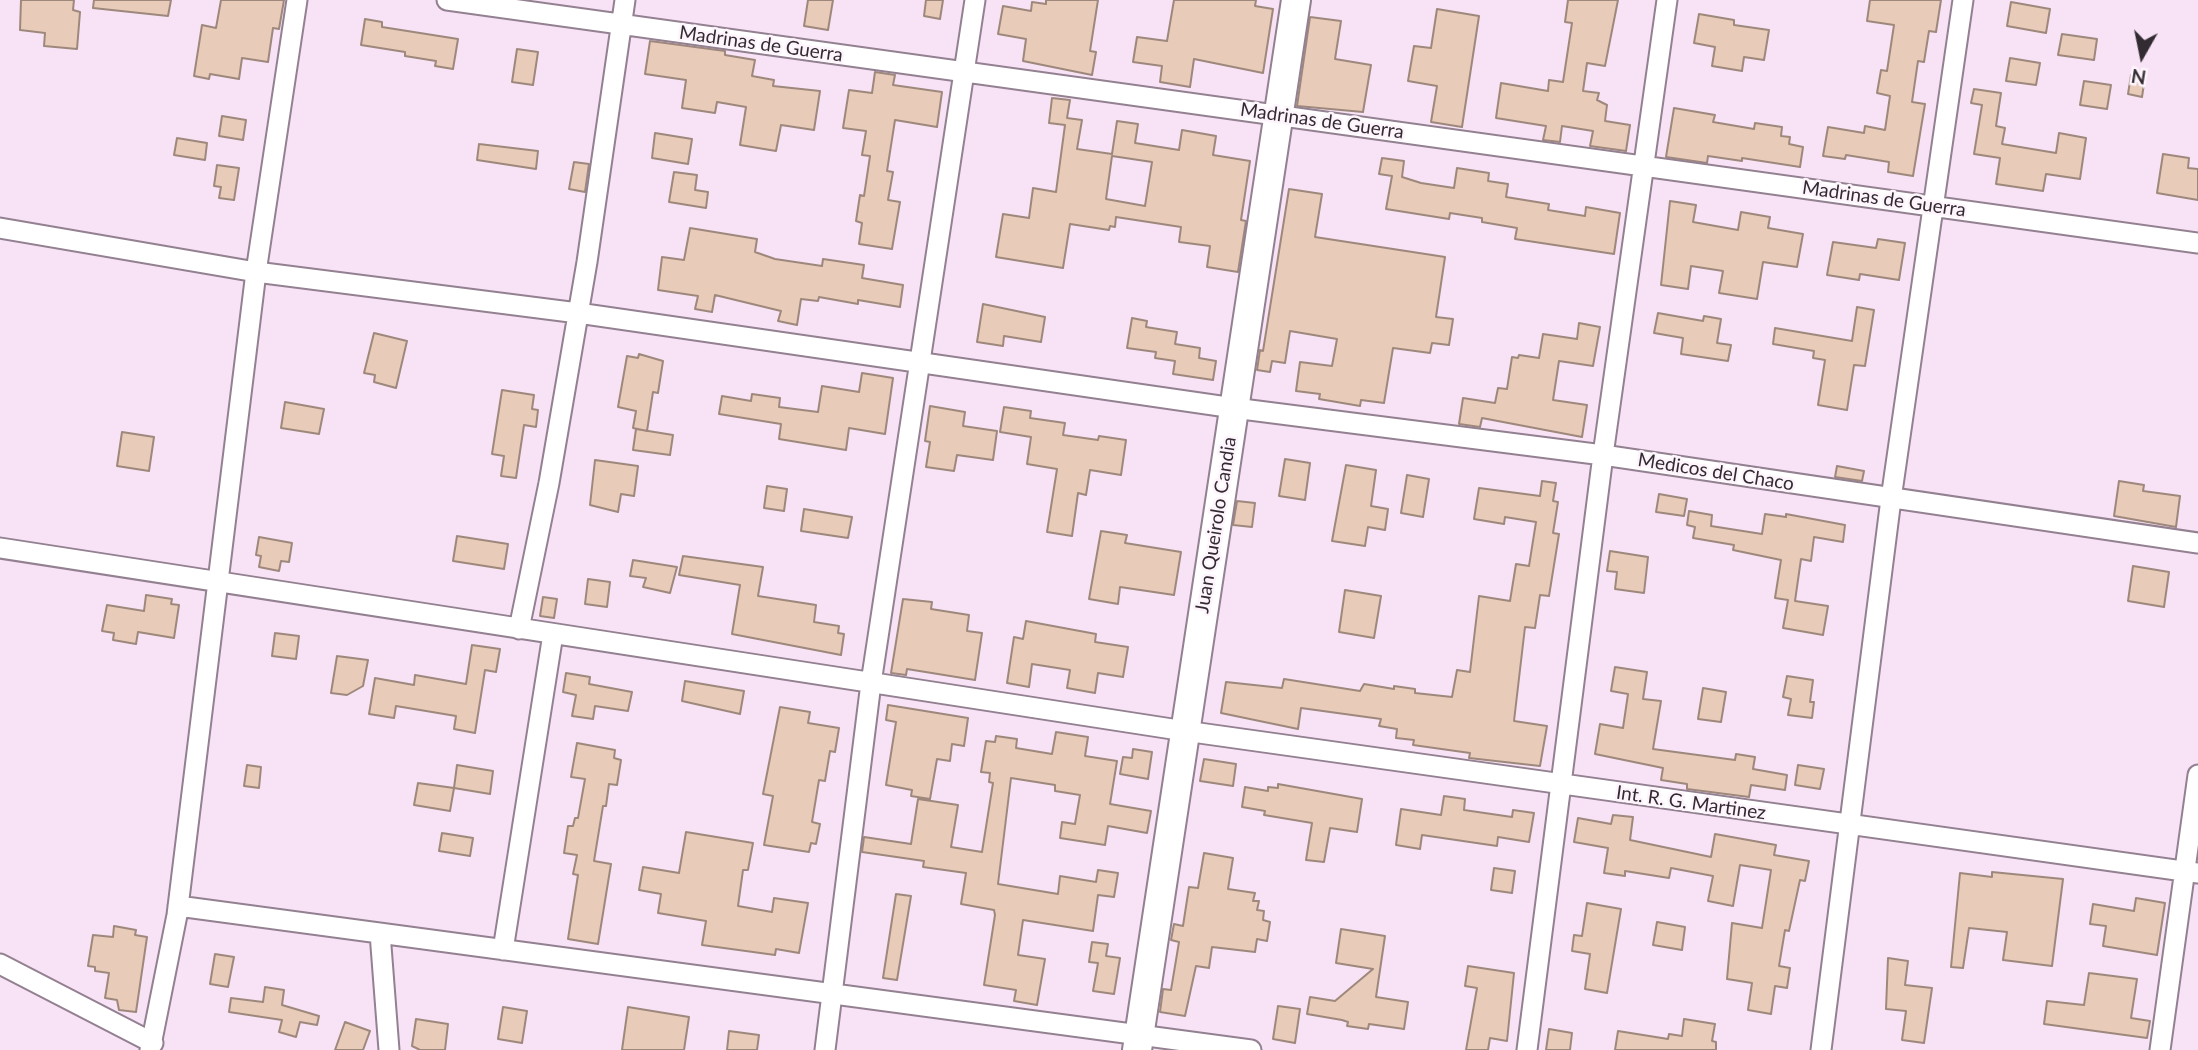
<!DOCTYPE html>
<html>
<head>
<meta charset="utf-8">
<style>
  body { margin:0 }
  #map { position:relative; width:2198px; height:1050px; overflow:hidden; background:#f7e3f5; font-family:Lato,sans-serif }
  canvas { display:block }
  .north { position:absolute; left:2107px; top:21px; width:70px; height:70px; -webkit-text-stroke:5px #fdf4fc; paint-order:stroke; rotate:189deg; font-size:19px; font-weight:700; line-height:28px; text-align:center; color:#332b32 }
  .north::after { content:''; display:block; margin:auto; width:24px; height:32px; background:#332b32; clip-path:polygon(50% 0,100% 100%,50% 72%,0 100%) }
</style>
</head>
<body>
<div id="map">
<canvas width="2198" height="1050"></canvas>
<div class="north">N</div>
</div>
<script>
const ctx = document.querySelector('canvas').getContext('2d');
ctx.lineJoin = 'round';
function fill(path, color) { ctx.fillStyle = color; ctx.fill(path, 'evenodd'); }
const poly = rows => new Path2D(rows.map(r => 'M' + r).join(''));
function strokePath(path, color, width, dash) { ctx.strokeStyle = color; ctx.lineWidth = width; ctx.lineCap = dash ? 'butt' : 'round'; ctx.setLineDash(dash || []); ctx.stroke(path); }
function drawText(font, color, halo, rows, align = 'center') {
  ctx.font = font + ' Lato,sans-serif'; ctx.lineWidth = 5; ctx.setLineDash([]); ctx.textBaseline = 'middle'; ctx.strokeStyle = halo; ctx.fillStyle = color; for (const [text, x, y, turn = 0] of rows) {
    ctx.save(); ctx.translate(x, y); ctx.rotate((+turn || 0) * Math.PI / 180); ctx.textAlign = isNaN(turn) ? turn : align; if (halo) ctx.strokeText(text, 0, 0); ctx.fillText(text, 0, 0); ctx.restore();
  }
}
const building = poly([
  [21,0,74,0,73,10,80,12,77,49,44,46,45,33,20,30,21,0],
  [94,0,171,0,168,16,93,8,94,0],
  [221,0,284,0,279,29,273,28,268,62,242,58,239,79,210,74,209,79,194,76,202,25,216,28,221,0],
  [808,0,833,0,828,30,804,26,808,0],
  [926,0,943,0,940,19,924,16,926,0],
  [1046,0,1098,0,1090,51,1096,52,1092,75,1023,61,1026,39,998,34,1003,6,1031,11,1032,2,1046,4,1046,0],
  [1174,0,1256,0,1255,6,1273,9,1263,73,1194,59,1190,87,1160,82,1162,66,1133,62,1137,37,1167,41,1174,0],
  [1568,0,1618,0,1605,66,1587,63,1583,91,1599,93,1597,100,1607,105,1605,121,1630,125,1626,151,1590,146,1593,131,1562,126,1560,142,1543,140,1546,126,1496,118,1501,83,1548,91,1549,80,1563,82,1572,23,1565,22,1568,0],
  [1870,0,1941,0,1936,32,1929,31,1924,62,1918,61,1912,102,1925,104,1913,176,1888,172,1889,162,1846,155,1845,159,1823,156,1828,127,1864,133,1865,126,1885,130,1890,96,1877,93,1881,70,1887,71,1894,25,1867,21,1870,0],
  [2011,2,2050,9,2046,33,2007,26,2011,2],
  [1437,9,1479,16,1462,127,1431,122,1437,86,1408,81,1414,46,1431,48,1437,9],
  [1699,14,1734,20,1734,25,1769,30,1764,60,1744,57,1742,71,1712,66,1715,47,1694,43,1699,14],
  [1310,17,1341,21,1335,59,1371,65,1363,112,1297,106,1310,17],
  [365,19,382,22,382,27,458,39,453,69,435,66,436,61,405,56,405,52,361,45,365,19],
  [2062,34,2097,39,2094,60,2058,55,2062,34],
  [650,41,725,51,725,55,755,60,752,76,774,80,773,86,820,91,814,130,781,125,776,151,740,145,746,107,717,102,715,113,682,108,686,80,645,74,650,41],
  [517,49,538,52,533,85,512,82,517,49],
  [2010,58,2040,63,2036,85,2006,81,2010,58],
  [875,72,895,75,893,85,942,92,937,127,895,120,887,171,893,172,888,200,900,202,892,249,859,244,862,223,856,221,860,195,864,196,870,156,862,155,866,131,843,128,849,90,872,93,875,72],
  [2131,75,2145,77,2142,97,2128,94,2131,75],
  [2084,81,2111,85,2107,109,2080,105,2084,81],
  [1974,89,2001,93,1996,126,2005,128,2002,144,2056,153,2059,133,2086,138,2080,179,2046,174,2043,191,1996,184,2000,158,1974,154,1982,105,1971,103,1974,89],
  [1052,98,1070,100,1067,118,1082,120,1077,149,1112,154,1117,121,1138,124,1135,143,1179,150,1182,130,1216,136,1213,155,1250,161,1241,220,1246,221,1238,272,1207,267,1210,246,1179,242,1181,227,1116,217,1115,227,1110,226,1109,230,1070,224,1063,268,996,257,1003,214,1029,218,1033,188,1056,192,1065,125,1049,123,1052,98],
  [1112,156,1152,162,1145,206,1106,199,1112,156],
  [1674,108,1715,115,1713,122,1754,129,1755,123,1782,127,1781,136,1790,137,1789,144,1803,147,1800,167,1742,158,1742,161,1708,156,1707,163,1666,157,1674,108],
  [222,116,246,120,243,140,219,136,222,116],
  [655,133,692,139,688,164,652,158,655,133],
  [177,138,207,143,205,160,174,155,177,138],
  [479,144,538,151,536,169,477,160,479,144],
  [2163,154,2189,158,2188,168,2198,169,2198,200,2157,193,2163,154],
  [1382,158,1404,161,1402,177,1421,183,1454,188,1457,168,1489,173,1488,181,1508,184,1506,197,1549,204,1548,210,1585,216,1586,207,1620,213,1614,254,1515,239,1517,228,1482,222,1482,218,1450,213,1449,219,1386,209,1392,176,1379,174,1382,158],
  [574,162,589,164,585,192,569,189,574,162],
  [217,165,239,168,234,200,219,198,221,187,214,186,217,165],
  [674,172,697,175,695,190,708,192,706,208,669,202,674,172],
  [1289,189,1322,194,1315,237,1445,257,1436,317,1453,319,1449,345,1432,343,1430,353,1393,348,1384,403,1361,400,1360,406,1319,399,1320,394,1296,391,1300,362,1332,366,1337,339,1290,331,1285,363,1272,361,1270,372,1257,370,1260,350,1263,351,1289,189],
  [1670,201,1696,205,1693,222,1738,230,1741,212,1770,217,1768,228,1803,234,1797,267,1763,262,1757,299,1719,293,1723,271,1691,266,1688,289,1661,285,1670,201],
  [690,228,757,239,755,252,775,259,822,266,823,259,864,265,862,278,903,285,900,307,858,300,858,304,819,297,818,301,801,299,797,325,778,321,781,311,715,295,712,312,695,309,698,296,658,290,662,257,684,260,690,228],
  [1878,239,1905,243,1899,280,1860,274,1859,280,1827,275,1833,242,1876,248,1878,239],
  [983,304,1045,317,1041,342,1004,336,1003,346,977,342,983,304],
  [1857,307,1874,310,1865,366,1854,365,1847,410,1818,405,1825,360,1813,358,1814,351,1773,344,1775,328,1852,341,1857,307],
  [1658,313,1703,321,1704,316,1721,319,1717,343,1731,345,1728,361,1681,354,1683,338,1654,333,1658,313],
  [1132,318,1147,321,1146,327,1177,332,1175,344,1200,348,1199,358,1216,361,1213,380,1173,374,1175,361,1155,358,1156,352,1127,348,1132,318],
  [1579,323,1600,327,1593,366,1559,361,1553,400,1587,405,1582,437,1482,418,1480,427,1459,424,1463,398,1495,403,1498,388,1507,389,1512,357,1518,358,1519,355,1539,358,1543,334,1577,339,1579,323],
  [374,333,407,341,396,388,374,382,375,375,364,373,374,333],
  [639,354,663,361,658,393,653,392,647,431,633,428,636,411,618,407,627,356,638,358,639,354],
  [862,373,893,378,885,434,849,428,846,450,779,439,781,424,719,414,722,396,751,401,752,394,780,398,779,407,818,412,822,386,859,392,862,373],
  [502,390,534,395,532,409,538,410,536,427,524,425,516,478,501,476,504,456,492,454,502,390],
  [285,402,324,409,319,434,281,428,285,402],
  [930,406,965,412,963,426,997,431,993,460,957,455,954,471,926,467,930,442,925,441,930,406],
  [1004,407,1031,411,1030,418,1065,423,1063,435,1098,440,1099,436,1126,440,1121,475,1090,470,1086,495,1078,493,1072,536,1047,532,1057,469,1027,464,1031,437,1000,432,1004,407],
  [636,429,673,435,670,455,633,450,636,429],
  [122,432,154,437,149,471,117,466,122,432],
  [1285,459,1310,463,1305,500,1279,496,1285,459],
  [595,460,638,466,634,496,621,494,618,512,590,505,595,460],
  [1346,465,1376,470,1371,506,1388,509,1385,530,1368,527,1365,546,1332,541,1346,465],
  [1837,466,1864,471,1862,481,1835,477,1837,466],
  [1407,475,1429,479,1423,517,1401,513,1407,475],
  [1542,481,1556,483,1553,501,1558,502,1553,533,1559,534,1549,596,1540,595,1535,628,1525,627,1514,721,1547,726,1540,766,1469,758,1470,753,1413,745,1414,740,1396,738,1397,729,1379,726,1381,719,1301,708,1298,729,1221,713,1226,682,1282,688,1284,679,1360,691,1364,684,1394,689,1394,686,1415,689,1415,693,1452,697,1457,670,1470,672,1479,596,1510,601,1516,564,1529,566,1536,522,1505,517,1504,524,1474,519,1479,488,1540,496,1542,481],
  [2119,481,2144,485,2143,491,2180,496,2176,527,2114,516,2119,481],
  [767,486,787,489,784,511,764,508,767,486],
  [1659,494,1687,499,1684,516,1656,512,1659,494],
  [1237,501,1255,503,1252,527,1233,525,1237,501],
  [804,509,852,517,848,538,801,531,804,509],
  [1689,511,1712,515,1711,526,1762,534,1765,514,1786,517,1786,514,1845,525,1843,542,1814,537,1811,561,1801,559,1795,601,1828,606,1823,635,1783,628,1788,600,1775,598,1781,560,1733,550,1734,545,1693,538,1695,527,1687,525,1689,511],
  [1101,531,1127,535,1125,543,1181,552,1174,595,1120,587,1118,604,1089,599,1101,531],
  [457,536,508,544,504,569,453,561,457,536],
  [259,537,292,543,289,562,281,561,279,571,259,567,261,556,256,555,259,537],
  [1610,551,1648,557,1644,593,1615,589,1617,572,1607,571,1610,551],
  [683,556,763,567,758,596,816,605,814,622,839,626,838,633,844,634,841,655,732,634,740,585,679,575,683,556],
  [633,560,677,567,670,593,643,587,646,578,630,576,633,560],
  [2133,566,2169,572,2164,607,2128,601,2133,566],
  [588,579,610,582,607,607,585,604,588,579],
  [1345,590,1381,596,1374,638,1339,632,1345,590],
  [146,595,172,599,171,604,179,605,174,638,138,632,136,644,113,640,114,633,102,631,107,605,144,611,146,595],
  [543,597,557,599,554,618,540,616,543,597],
  [903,599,932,602,931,609,969,615,967,631,982,633,975,680,907,669,906,675,891,673,903,599],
  [1026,621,1096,634,1095,642,1128,647,1123,677,1098,673,1095,693,1067,688,1070,670,1032,664,1029,687,1007,683,1014,637,1023,639,1026,621],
  [275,633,299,636,296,659,272,656,275,633],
  [472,645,500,649,496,672,485,670,475,733,454,729,456,716,396,706,394,718,369,714,375,678,414,685,415,675,466,684,472,645],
  [337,656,368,660,363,686,347,695,331,693,337,656],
  [1615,667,1647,672,1643,699,1661,701,1653,749,1735,760,1736,754,1755,757,1753,769,1787,775,1785,790,1751,785,1749,797,1687,789,1687,784,1661,780,1663,768,1595,754,1600,724,1623,728,1628,694,1611,691,1615,667],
  [566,673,590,677,589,684,632,692,628,711,595,706,593,719,572,716,576,695,563,692,566,673],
  [1787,676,1813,680,1810,702,1814,702,1812,718,1788,715,1791,699,1783,697,1787,676],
  [685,681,744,691,740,714,682,701,685,681],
  [1703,688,1726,692,1721,722,1698,719,1703,688],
  [888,705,968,718,964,746,952,744,950,761,937,759,930,799,911,796,912,790,886,785,896,722,886,720,888,705],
  [780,707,810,712,808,723,839,728,835,752,830,751,825,781,819,780,812,822,820,824,816,844,811,843,809,852,764,845,773,796,763,794,780,707],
  [1056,732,1088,737,1085,756,1117,761,1110,804,1151,811,1147,833,1108,826,1105,845,1060,838,1062,822,1075,824,1080,795,1055,791,1055,785,1011,778,998,884,1058,894,1060,876,1096,882,1098,870,1118,873,1114,897,1098,895,1093,931,1023,920,1018,955,1045,959,1037,1005,1014,1001,1016,990,984,985,995,915,994,910,961,904,966,873,923,867,924,861,862,852,864,837,911,844,918,799,958,805,951,847,982,852,993,783,989,782,990,773,981,772,986,741,995,742,996,736,1017,739,1016,748,1052,754,1056,732],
  [577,743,615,750,614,758,621,760,617,785,609,784,606,806,603,806,594,861,611,864,598,944,568,939,578,875,573,874,577,855,564,853,568,826,573,826,575,818,578,818,585,779,571,777,577,743],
  [1133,749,1152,752,1148,779,1120,774,1123,757,1132,758,1133,749],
  [1204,759,1236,764,1233,786,1200,781,1204,759],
  [247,765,261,767,259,788,244,786,247,765],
  [457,765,493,771,490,794,454,788,457,765],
  [1798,765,1824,769,1820,789,1795,785,1798,765],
  [418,783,454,788,450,811,414,805,418,783],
  [1278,784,1362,799,1357,832,1330,828,1324,862,1306,860,1312,823,1264,815,1265,811,1242,807,1245,787,1268,791,1268,787,1278,788,1278,784],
  [1444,796,1465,799,1464,810,1512,817,1513,810,1534,813,1529,842,1498,837,1497,846,1422,835,1420,849,1396,845,1401,809,1441,815,1444,796],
  [1613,815,1633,817,1630,840,1711,857,1715,834,1776,845,1774,855,1809,861,1805,881,1800,880,1789,931,1785,930,1779,966,1790,968,1787,988,1775,986,1771,1014,1748,1010,1752,983,1727,979,1732,923,1762,928,1771,870,1740,865,1733,906,1708,901,1713,876,1671,868,1669,878,1625,871,1625,876,1604,873,1608,848,1574,842,1578,818,1611,824,1613,815],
  [686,832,753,843,748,870,743,870,738,906,772,912,774,898,808,903,799,953,776,949,775,955,702,945,706,921,658,913,661,894,639,890,643,867,679,873,686,832],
  [442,833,473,838,470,856,439,851,442,833],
  [1204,853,1233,858,1228,889,1255,893,1253,901,1259,901,1257,910,1264,911,1263,920,1270,922,1267,941,1257,939,1255,952,1212,947,1209,968,1196,966,1185,1016,1160,1012,1163,989,1171,990,1179,942,1171,940,1174,924,1183,926,1189,887,1198,888,1204,853],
  [1494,868,1515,871,1512,893,1491,890,1494,868],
  [1992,872,2063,879,2052,966,2003,960,2007,932,1969,928,1963,968,1951,967,1960,873,1992,877,1992,872],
  [896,894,911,896,897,980,883,978,896,894],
  [2136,898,2165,903,2157,955,2103,946,2106,926,2090,924,2093,904,2134,911,2136,898],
  [1587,903,1621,909,1607,993,1585,989,1590,954,1572,951,1574,935,1582,936,1587,903],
  [1657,922,1685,927,1682,950,1653,945,1657,922],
  [114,926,136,930,135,935,147,937,136,1012,119,1010,117,1000,105,998,109,973,95,971,95,967,88,966,93,935,113,937,114,926],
  [1341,929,1385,936,1376,997,1408,1002,1404,1029,1369,1024,1368,1029,1347,1026,1348,1022,1342,1020,1307,1014,1310,997,1335,1001,1373,969,1336,963,1341,929],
  [1092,942,1108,944,1106,956,1120,958,1114,994,1093,991,1098,963,1089,962,1092,942],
  [215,954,234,957,228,987,210,984,215,954],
  [1888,958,1908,961,1905,985,1932,988,1924,1043,1902,1040,1906,1011,1886,1009,1888,958],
  [1468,966,1514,973,1507,1041,1490,1038,1488,1050,1466,1050,1477,988,1465,986,1468,966],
  [2089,973,2137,979,2131,1018,2150,1021,2147,1038,2044,1024,2047,1001,2084,1005,2089,973],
  [265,987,284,990,282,1005,319,1016,317,1025,300,1022,296,1037,279,1032,282,1020,229,1012,231,998,263,1002,265,987],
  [1278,1006,1300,1009,1295,1043,1273,1039,1278,1006],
  [503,1007,527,1011,522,1043,498,1039,503,1007],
  [628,1007,689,1017,684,1050,622,1050,628,1007],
  [416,1019,448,1024,445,1050,420,1050,412,1046,416,1019],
  [1684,1019,1715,1024,1712,1041,1716,1042,1716,1050,1615,1050,1618,1031,1668,1039,1669,1034,1682,1036,1684,1019],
  [345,1022,370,1031,363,1050,335,1050,345,1022],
  [1549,1029,1572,1033,1570,1050,1546,1050,1549,1029],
  [729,1031,759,1035,757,1050,727,1050,729,1031]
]);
const street = poly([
  [297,0,256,272,578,313,1234,408,1603,455,2198,543],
  [447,0,2198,243],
  [0,228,256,272,177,915,150,1050],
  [0,548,1185,731,2198,873],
  [519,629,549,483,587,262,625,0],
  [178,906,1251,1050],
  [380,933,389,1050],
  [503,950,553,634],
  [0,964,153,1043],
  [825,1050,871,683,975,0],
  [1527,1050,1603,455,1667,0],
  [1821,1050,1891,499,1963,0],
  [2160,1050,2198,775]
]);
const secondary = poly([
  [1137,1050,1296,0]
]);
const streetNames = [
  ["Madrinas de Guerra",761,44,8],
  ["Madrinas de Guerra",1322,121,8],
  ["Madrinas de Guerra",1884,199,8],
  ["Medicos del Chaco",1716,472,9],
  ["Juan Queirolo Candia",1216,525,-81],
  ["Int. R. G. Martinez",1691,803,8]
];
fill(building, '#e9cbba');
strokePath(building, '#9e887c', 2);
strokePath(street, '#938091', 23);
strokePath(secondary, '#938091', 32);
strokePath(street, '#fff', 19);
strokePath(secondary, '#fff', 28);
drawText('19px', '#332b32', '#fdf4fc', streetNames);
</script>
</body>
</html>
